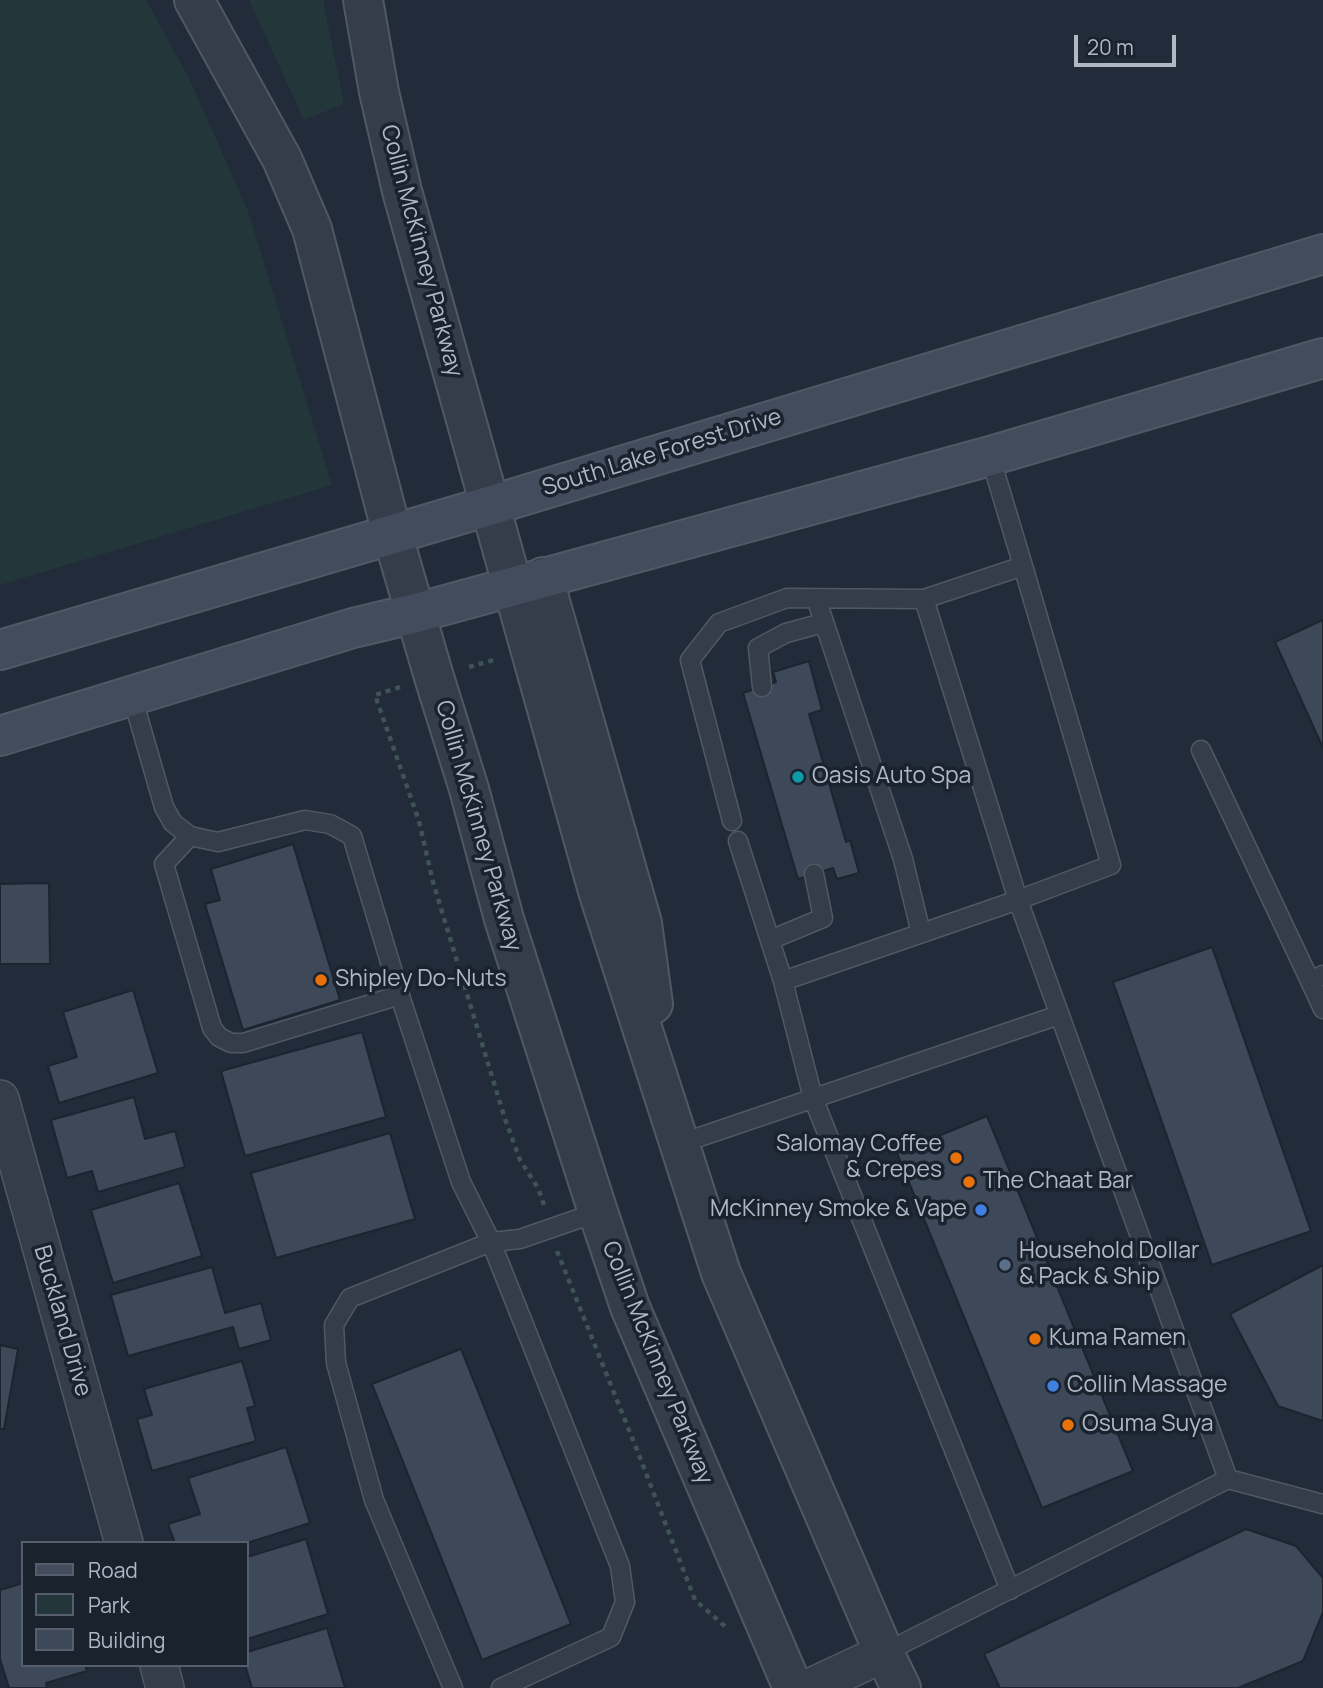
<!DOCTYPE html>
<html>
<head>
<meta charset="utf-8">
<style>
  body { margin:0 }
  #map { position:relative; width:1323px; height:1688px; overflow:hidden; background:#212b39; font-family:Manrope,sans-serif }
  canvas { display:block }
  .legend { position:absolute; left:21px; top:1541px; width:228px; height:126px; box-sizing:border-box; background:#1a222e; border:2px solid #565e6b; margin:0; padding:9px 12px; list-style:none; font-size:21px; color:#b0b8c6 }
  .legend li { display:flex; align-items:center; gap:14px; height:35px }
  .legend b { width:35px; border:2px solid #565e6b }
  .scale { position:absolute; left:1074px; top:35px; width:102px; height:32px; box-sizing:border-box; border:4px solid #b0b8c6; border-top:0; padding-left:9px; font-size:21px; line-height:24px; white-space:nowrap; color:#b0b8c6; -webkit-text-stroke:5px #1a222e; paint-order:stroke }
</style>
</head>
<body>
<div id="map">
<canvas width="1323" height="1688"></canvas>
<ul class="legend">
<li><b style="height:9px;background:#434c5d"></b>Road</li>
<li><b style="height:19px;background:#23373a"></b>Park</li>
<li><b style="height:19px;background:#3d4959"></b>Building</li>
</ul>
<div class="scale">20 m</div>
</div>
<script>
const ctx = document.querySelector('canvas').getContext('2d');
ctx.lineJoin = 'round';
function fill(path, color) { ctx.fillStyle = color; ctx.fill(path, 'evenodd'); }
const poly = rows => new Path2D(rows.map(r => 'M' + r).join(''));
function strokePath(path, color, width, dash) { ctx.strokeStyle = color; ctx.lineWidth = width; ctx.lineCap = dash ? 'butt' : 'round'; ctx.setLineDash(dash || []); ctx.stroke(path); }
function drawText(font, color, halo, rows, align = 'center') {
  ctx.font = font + ' Manrope,sans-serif'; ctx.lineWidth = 7; ctx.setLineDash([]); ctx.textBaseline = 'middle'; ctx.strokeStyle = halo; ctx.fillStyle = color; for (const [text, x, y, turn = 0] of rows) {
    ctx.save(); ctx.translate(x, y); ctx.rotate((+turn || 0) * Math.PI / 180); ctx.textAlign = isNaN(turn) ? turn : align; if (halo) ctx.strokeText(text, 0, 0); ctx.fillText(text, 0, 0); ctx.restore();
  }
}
const green = poly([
  [0,0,146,0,189,78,248,211,332,485,0,585],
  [249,0,323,0,344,104,304,120]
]);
const building = poly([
  [1323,620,1323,748,1275,642,1323,620],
  [809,661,822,710,809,714,846,842,850,840,859,873,837,879,833,868,798,879,743,693,776,682,773,672,809,661],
  [293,844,340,1000,243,1030,205,904,220,900,211,869,293,844],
  [49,883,50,964,0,964,0,884,49,883],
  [1212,947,1311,1231,1212,1265,1113,982,1212,947],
  [133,990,158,1073,59,1103,48,1066,77,1057,63,1012,133,990],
  [362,1032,386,1117,245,1156,221,1071,362,1032],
  [134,1097,145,1139,175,1131,185,1167,98,1192,92,1171,67,1178,51,1120,134,1097],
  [987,1116,1133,1471,1042,1508,897,1153,987,1116],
  [390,1133,415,1219,276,1258,251,1173,390,1133],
  [179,1183,202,1256,113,1283,91,1210,179,1183],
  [1323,1265,1323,1421,1278,1406,1230,1314,1323,1265],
  [212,1267,225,1313,261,1303,271,1340,239,1349,233,1327,128,1356,111,1295,212,1267],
  [0,1345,18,1349,4,1429,0,1429,0,1345],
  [461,1349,571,1624,482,1660,372,1384,461,1349],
  [242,1361,255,1406,247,1408,256,1441,152,1471,137,1419,152,1415,144,1389,242,1361],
  [286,1447,310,1523,247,1543,175,1543,168,1524,200,1514,188,1478,286,1447],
  [1246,1529,1296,1546,1323,1578,1323,1612,1303,1661,1238,1688,1000,1688,984,1654,1246,1529],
  [306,1539,328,1614,247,1639,247,1557,306,1539],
  [23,1583,23,1665,85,1665,87,1671,46,1683,47,1688,9,1688,0,1659,0,1590,23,1583],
  [327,1628,345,1688,252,1688,245,1665,247,1665,247,1652,327,1628]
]);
const path = poly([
  [469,667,497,659],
  [400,687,375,695,419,821,433,882,504,1116,520,1160,538,1188,544,1205],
  [557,1251,637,1450,695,1600,727,1628]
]);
const service = poly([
  [990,456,1023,566,924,599,1018,900,783,981,813,1098,1010,1590],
  [1023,566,1111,865,1018,900,1228,1479],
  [816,598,903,859,921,933],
  [762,687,758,648,786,633,823,623],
  [132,696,164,807,173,823,190,836,218,842,305,820,330,824,352,836,402,1002,461,1182,491,1242,520,1239,598,1212],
  [1201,750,1310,981,1323,975],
  [732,821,690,660,719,623,787,598,924,599],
  [190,836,164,864,212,1028,219,1037,231,1043,243,1043,400,995],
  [738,841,783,981],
  [770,940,823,918,814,874],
  [1310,981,1323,1009],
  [679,1144,1059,1015],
  [884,1653,1228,1479,1323,1504],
  [453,1688,374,1500,336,1363,334,1325,350,1298,491,1242,620,1566,625,1602,611,1637,501,1688]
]);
const minor = poly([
  [0,1099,124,1543],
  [159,1665,165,1688],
  [809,1688,884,1653]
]);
const tertiary = poly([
  [194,0,282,159,312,229,392,533,434,677,469,789,504,919,598,1212,630,1307,793,1688],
  [363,0,379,92,402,191,598,891,721,1273,884,1653,901,1688],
  [543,577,642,923,653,1004]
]);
const secondary = poly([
  [0,650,492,505,1323,254],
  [0,736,353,628,416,613,990,456,1323,358]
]);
const markers = [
  [798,777,7,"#0f9aa8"],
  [321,980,7,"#e8710a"],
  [956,1158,7,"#e8710a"],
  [969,1182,7,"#e8710a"],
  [981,1210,7,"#3f7fe0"],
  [1005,1265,7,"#5c6f8a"],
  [1035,1339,7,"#e8710a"],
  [1053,1386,7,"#3f7fe0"],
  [1068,1425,7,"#e8710a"]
];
const streetNames = [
  ["Collin McKinney Parkway",421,251,75],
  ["South Lake Forest Drive",662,453,-17],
  ["Collin McKinney Parkway",478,826,74],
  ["Buckland Drive",62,1321,74],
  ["Collin McKinney Parkway",657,1363,68]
];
const poiNames = [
  ["Oasis Auto Spa",812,777],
  ["Shipley Do-Nuts",335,980],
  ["Salomay Coffee",942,1145,"right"],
  ["& Crepes",942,1171,"right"],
  ["The Chaat Bar",983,1182],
  ["McKinney Smoke & Vape",967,1210,"right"],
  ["Household Dollar",1019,1252],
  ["& Pack & Ship",1019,1278],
  ["Kuma Ramen",1049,1339],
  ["Collin Massage",1067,1386],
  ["Osuma Suya",1082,1425]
];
fill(green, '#23373a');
fill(building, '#3d4959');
strokePath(building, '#1c2430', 2);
strokePath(service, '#505864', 21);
strokePath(minor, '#505864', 40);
strokePath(tertiary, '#505864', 42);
strokePath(secondary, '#505864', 42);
strokePath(path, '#3e5355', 4.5, [5, 5]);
strokePath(service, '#353d4a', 18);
strokePath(minor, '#353d4a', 37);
strokePath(tertiary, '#353d4a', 38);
strokePath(secondary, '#434c5d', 38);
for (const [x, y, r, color] of markers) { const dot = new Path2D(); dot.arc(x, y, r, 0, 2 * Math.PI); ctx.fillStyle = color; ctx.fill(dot); strokePath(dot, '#1a222e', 2.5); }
drawText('23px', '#b0b8c6', '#1a222e', streetNames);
drawText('23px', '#b0b8c6', '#1a222e', poiNames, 'left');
</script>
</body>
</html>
